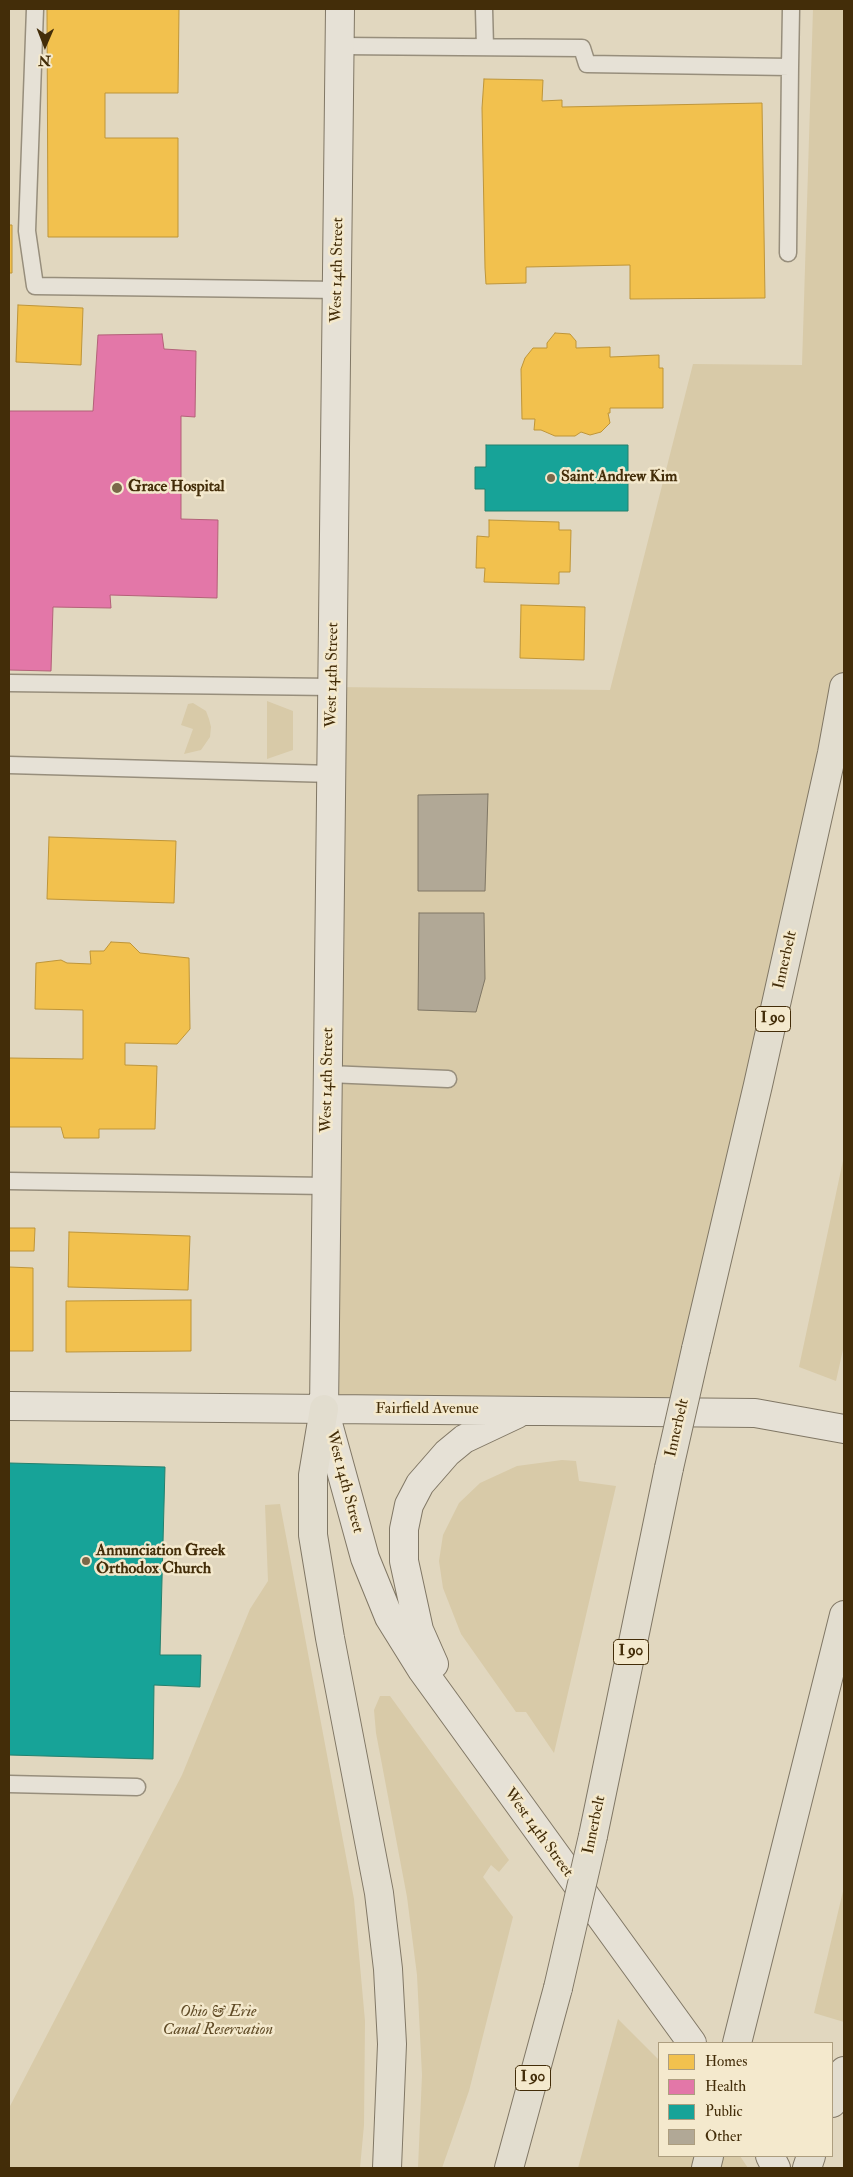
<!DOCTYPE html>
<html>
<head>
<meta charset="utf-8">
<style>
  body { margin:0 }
  #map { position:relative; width:853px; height:2177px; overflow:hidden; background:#e1d7bf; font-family:"IM FELL Double Pica",serif }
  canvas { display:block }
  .frame { position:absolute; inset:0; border:10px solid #432d09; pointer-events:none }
  .legend { position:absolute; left:658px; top:2042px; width:175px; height:115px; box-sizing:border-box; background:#f4e9cd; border:1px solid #ad9e7f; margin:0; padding:6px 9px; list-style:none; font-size:15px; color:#432d09 }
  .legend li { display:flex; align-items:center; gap:10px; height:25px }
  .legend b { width:25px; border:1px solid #ad9e7f }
  .north { position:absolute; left:20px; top:20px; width:50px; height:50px; -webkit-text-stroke:4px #f4e9cd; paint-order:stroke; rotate:181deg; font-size:14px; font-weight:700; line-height:20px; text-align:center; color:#432d09 }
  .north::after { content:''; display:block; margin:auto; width:18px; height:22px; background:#432d09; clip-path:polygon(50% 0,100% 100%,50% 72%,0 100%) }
</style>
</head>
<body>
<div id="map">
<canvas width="853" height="2177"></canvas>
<div class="frame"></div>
<ul class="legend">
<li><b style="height:14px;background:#f2c14e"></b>Homes</li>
<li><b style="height:14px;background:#e377a8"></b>Health</li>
<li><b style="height:14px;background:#17a398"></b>Public</li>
<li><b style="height:14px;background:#b1a896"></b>Other</li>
</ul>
<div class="north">N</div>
</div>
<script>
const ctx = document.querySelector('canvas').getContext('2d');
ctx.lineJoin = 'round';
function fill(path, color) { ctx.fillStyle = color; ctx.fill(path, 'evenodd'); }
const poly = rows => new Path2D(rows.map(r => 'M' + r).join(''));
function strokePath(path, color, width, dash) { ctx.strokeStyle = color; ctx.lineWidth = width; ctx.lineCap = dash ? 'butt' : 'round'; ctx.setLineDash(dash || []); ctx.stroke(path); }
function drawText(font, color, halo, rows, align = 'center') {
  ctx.font = font + ' "IM FELL Double Pica",serif'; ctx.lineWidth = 5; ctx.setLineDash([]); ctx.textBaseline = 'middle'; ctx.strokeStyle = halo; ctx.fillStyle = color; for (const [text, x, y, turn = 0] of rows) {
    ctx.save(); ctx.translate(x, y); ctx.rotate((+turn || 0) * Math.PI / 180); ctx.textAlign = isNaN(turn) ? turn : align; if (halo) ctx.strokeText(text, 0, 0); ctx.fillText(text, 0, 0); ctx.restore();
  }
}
const green = poly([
  [813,9,844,9,844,687,682,1413,324,1409,332,687,610,690,693,364,802,365],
  [267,701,293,711,293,750,267,759],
  [193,703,206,711,209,719,211,727,210,737,201,750,184,754,193,729,181,725,188,704],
  [844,1156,844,1345,836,1381,799,1367],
  [562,1460,576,1461,579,1481,616,1486,554,1753,526,1712,516,1712,461,1634,443,1588,439,1561,443,1535,459,1503,480,1483,517,1466],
  [280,1504,354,1899,365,2021,364,2125,360,2168,9,2168,9,2108,182,1775,250,1609,268,1581,265,1505],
  [380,1696,390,1696,509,1860,499,1872,491,1865,483,1877,513,1917,469,2091,442,2168,418,2168,422,2075,417,1975,407,1897,376,1733,374,1710],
  [844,1887,844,2022,814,2013],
  [618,2019,659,2060,659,2156,740,2156,748,2168,578,2168]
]);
const homes = poly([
  [47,9,179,9,178,93,105,93,105,138,178,138,178,237,48,237,47,9],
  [484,79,543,80,542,101,562,100,562,107,762,103,765,298,630,299,630,265,526,267,526,283,486,284,485,268,482,108,484,79],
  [9,225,12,225,12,273,9,273,9,225],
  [18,305,83,308,81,365,16,362,18,305],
  [555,333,570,334,576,341,576,348,610,347,610,357,659,355,659,368,663,368,663,408,610,408,610,413,608,413,610,423,601,432,590,435,581,432,575,436,555,436,541,430,534,430,535,419,522,419,521,369,525,358,533,348,547,348,547,343,555,333],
  [489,520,559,522,559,530,571,530,570,572,559,572,559,584,484,582,485,568,476,568,477,536,489,537,489,520],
  [521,605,585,607,584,660,520,658,521,605],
  [49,837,176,841,174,903,47,899,49,837],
  [111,942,130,943,140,953,189,958,190,1029,177,1044,125,1043,125,1065,157,1066,155,1129,99,1129,99,1138,64,1138,61,1127,9,1127,9,1058,83,1059,83,1010,35,1009,36,963,61,960,67,963,91,964,90,951,104,951,111,942],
  [9,1228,35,1228,34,1251,9,1251,9,1228],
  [69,1232,190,1236,188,1290,68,1287,69,1232],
  [9,1267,33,1268,33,1351,9,1351,9,1267],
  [191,1300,191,1351,66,1352,66,1301,191,1300]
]);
const health = poly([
  [162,334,164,349,196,351,195,417,181,416,181,519,218,520,217,598,110,595,111,608,53,607,51,671,9,670,9,411,93,411,98,335,162,334]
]);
const public = poly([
  [486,445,628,445,628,511,485,511,485,489,475,489,475,467,486,467,486,445],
  [9,1463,165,1467,160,1655,201,1655,200,1687,154,1685,153,1759,9,1755,9,1463]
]);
const building = poly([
  [488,794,485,891,418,891,418,795,488,794],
  [419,913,484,913,485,979,476,1012,418,1010,419,913]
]);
const lane = poly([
  [35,9,27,231,35,286,338,290],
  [484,9,485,47],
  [340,46,582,48,587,64,790,67,788,253],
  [790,67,791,9],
  [9,683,332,687],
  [9,765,332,774],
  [328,1074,448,1079],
  [9,1181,326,1186],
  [9,1784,137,1787]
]);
const secondary = poly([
  [340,9,324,1409,365,1558,389,1617,422,1670,692,2043],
  [9,1406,755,1413,844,1429],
  [434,1664,419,1630,404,1561,404,1529,409,1505,420,1484,447,1453,464,1439,517,1414],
  [770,2156,776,2168]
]);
const highway = poly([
  [696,1349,758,1085,832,753,844,687],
  [324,1409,313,1475,313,1535,330,1638,379,1893,388,1969,392,2044,387,2168],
  [593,1836,669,1468],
  [737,2043,844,1615],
  [832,2103,844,2071],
  [509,2168,558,1988],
  [706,2168,709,2156],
  [807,2168,811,2156]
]);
const highwayBridge = poly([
  [669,1468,696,1349],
  [558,1988,593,1836]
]);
const markers = [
  [551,478,5,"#7a6849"],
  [117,488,6,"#7a6849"],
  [86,1561,5,"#7a6849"]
];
const shields = [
  [773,1019,35],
  [631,1652,35],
  [533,2078,35]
];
const shieldNames = [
  ["I 90",773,1019],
  ["I 90",631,1652],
  ["I 90",533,2078]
];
const streetNames = [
  ["West 14th Street",338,270,-89],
  ["West 14th Street",333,675,-89],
  ["Innerbelt",786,960,-77],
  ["West 14th Street",328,1080,-89],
  ["Fairfield Avenue",427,1410],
  ["Innerbelt",678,1428,-77],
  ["West 14th Street",344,1482,75],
  ["Innerbelt",595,1825,-78],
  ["West 14th Street",538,1833,54]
];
const poiNames = [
  ["Saint Andrew Kim",561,478],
  ["Grace Hospital",128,488],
  ["Annunciation Greek",96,1552],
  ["Orthodox Church",96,1570]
];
const parkNames = [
  ["Ohio & Erie",218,2013],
  ["Canal Reservation",218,2031]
];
fill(green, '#d8caa8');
fill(homes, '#f2c14e');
strokePath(homes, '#be9539', 1);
fill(health, '#e377a8');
strokePath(health, '#b36178', 1);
fill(public, '#17a398');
strokePath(public, '#24806d', 1);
fill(building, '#b1a896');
strokePath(building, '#807765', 1);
strokePath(lane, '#978e7c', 19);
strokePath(secondary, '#807765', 30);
strokePath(highway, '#807765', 30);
strokePath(lane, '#e6e1d6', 16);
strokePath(secondary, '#e6e1d6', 28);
strokePath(highway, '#e2ddcf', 28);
strokePath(highwayBridge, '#807765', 30, []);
strokePath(highwayBridge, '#e2ddcf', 28);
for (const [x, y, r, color] of markers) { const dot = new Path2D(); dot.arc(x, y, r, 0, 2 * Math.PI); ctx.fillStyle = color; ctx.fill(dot); strokePath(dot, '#f4e9cd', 2); }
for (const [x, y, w] of shields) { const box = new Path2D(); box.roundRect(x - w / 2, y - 12.5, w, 25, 4); ctx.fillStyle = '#f4e9cd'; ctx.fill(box); strokePath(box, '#432d09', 1); }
drawText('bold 15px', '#432d09', null, shieldNames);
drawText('16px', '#432d09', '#f4e9cd', streetNames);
drawText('bold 16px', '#432d09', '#f4e9cd', poiNames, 'left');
drawText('italic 16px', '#5f4a25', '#f4e9cd', parkNames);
</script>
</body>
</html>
